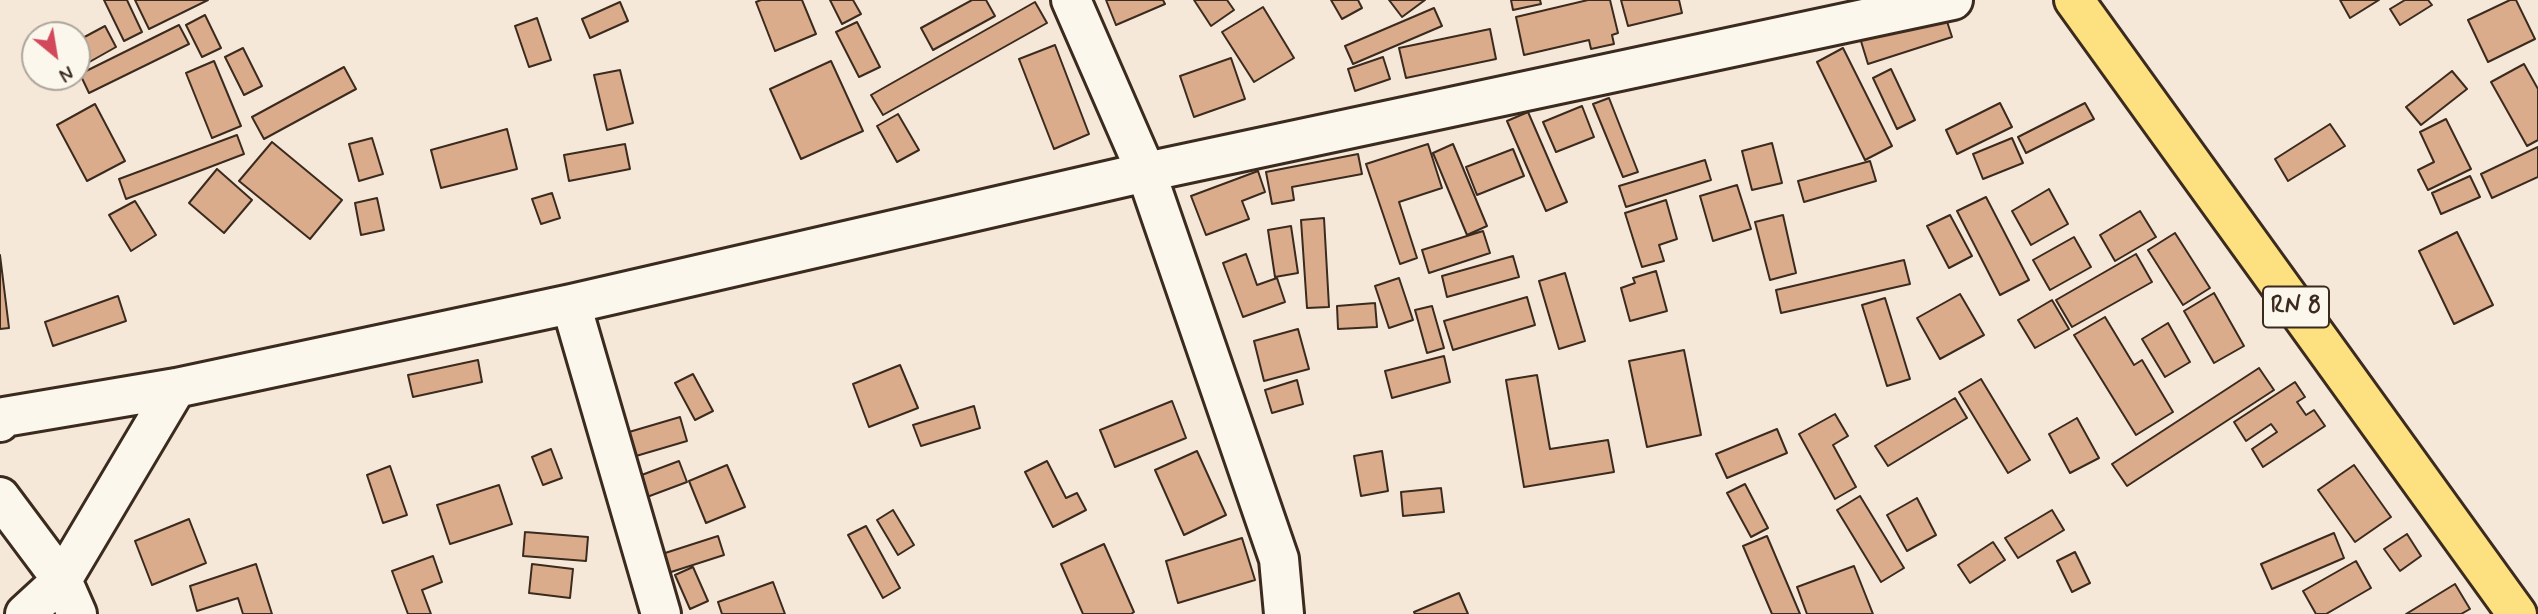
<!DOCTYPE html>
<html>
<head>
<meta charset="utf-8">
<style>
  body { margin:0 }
  #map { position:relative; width:2538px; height:614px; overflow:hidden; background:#f5e8d9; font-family:Mynerve,sans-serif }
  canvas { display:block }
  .north { position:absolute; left:21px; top:21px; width:70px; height:70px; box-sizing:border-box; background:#fbf7ec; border:2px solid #aea59a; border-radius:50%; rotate:150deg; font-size:19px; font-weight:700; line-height:28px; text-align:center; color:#3b2a1e }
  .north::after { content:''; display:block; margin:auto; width:24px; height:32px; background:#d1495b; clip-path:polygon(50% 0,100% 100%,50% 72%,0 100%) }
</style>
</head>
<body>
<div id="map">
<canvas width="2538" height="614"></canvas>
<div class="north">N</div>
</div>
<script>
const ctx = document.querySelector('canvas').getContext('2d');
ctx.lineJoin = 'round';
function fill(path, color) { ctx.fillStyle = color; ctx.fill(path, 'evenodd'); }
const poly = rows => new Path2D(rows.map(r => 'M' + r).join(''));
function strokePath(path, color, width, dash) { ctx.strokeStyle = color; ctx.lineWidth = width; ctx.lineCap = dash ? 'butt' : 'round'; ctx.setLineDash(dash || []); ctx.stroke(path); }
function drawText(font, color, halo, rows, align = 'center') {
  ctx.font = font + ' Mynerve,sans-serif'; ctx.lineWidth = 7; ctx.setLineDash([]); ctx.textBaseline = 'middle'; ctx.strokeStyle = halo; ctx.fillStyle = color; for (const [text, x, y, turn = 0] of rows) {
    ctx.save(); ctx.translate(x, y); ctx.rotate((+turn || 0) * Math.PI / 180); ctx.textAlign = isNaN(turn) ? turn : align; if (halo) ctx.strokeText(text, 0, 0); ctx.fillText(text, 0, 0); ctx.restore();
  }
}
const building = poly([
  [104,0,127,0,142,32,124,41,104,0],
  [135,0,208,0,149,29,135,0],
  [761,0,802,0,816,34,775,51,756,2,761,0],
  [830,0,853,0,861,14,842,24,830,0],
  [972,0,986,0,995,16,933,50,921,28,972,0],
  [1106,0,1163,0,1165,4,1116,25,1106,0],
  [1194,0,1227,0,1234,10,1211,26,1194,0],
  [1331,0,1358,0,1362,8,1342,19,1331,0],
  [1389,0,1425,0,1402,17,1389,0],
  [1511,0,1540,0,1541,4,1513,10,1511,0],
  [1588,0,1610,0,1618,33,1612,35,1614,44,1591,49,1589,40,1524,55,1516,17,1588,0],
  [1621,0,1679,0,1682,13,1628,26,1621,0],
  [2340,0,2379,0,2350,18,2340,0],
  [2405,0,2428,0,2432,5,2400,25,2390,9,2405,0],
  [2510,0,2516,0,2535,39,2488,62,2468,20,2510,0],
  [620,2,628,21,590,38,582,19,620,2],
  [1035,2,1047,23,883,115,871,95,1035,2],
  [1263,7,1294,58,1254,82,1222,32,1263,7],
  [1434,8,1442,26,1353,64,1345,46,1434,8],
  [1944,12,1952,37,1868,64,1860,38,1944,12],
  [205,15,221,48,202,57,186,25,205,15],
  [537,18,551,60,529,67,515,26,537,18],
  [857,22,880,67,859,77,836,32,857,22],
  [179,25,189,44,89,93,80,74,179,25],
  [105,26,116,47,77,69,77,41,105,26],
  [1490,29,1496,59,1406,78,1399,48,1490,29],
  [1055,45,1089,134,1054,149,1019,59,1055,45],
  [243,48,262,86,244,95,225,57,243,48],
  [1843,48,1892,146,1865,160,1817,62,1843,48],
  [1383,57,1390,79,1355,91,1348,69,1383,57],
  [1231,58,1245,99,1194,117,1180,76,1231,58],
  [214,61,241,126,212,138,186,73,214,61],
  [831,61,863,131,801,159,770,89,831,61],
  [2524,64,2538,89,2538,140,2527,146,2491,82,2524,64],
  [344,67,356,89,264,139,252,117,344,67],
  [1891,69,1915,120,1897,129,1873,78,1891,69],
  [620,70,633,123,607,130,594,75,620,70],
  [2452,71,2467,89,2421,125,2406,107,2452,71],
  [1609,98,1638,172,1623,177,1593,104,1609,98],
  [2000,103,2012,127,1957,154,1946,130,2000,103],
  [2085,103,2094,119,2026,153,2018,137,2085,103],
  [95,104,125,161,87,181,57,125,95,104],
  [1582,106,1594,137,1556,152,1543,122,1582,106],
  [1528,112,1567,202,1546,211,1507,121,1528,112],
  [898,114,919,150,897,162,877,126,898,114],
  [2446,119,2471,169,2428,190,2418,170,2434,162,2420,132,2446,119],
  [2330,124,2345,146,2288,181,2275,159,2330,124],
  [507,129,517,169,441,188,431,150,507,129],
  [237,135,244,154,126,199,119,179,237,135],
  [372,138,383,174,359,181,349,144,372,138],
  [2012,138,2023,163,1983,179,1973,154,2012,138],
  [272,142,342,200,310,239,239,181,272,142],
  [1772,143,1782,183,1752,190,1742,151,1772,143],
  [625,144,630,169,569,181,564,155,625,144],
  [1428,144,1442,188,1399,202,1417,258,1400,264,1366,164,1428,144],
  [1453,144,1487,226,1467,235,1433,153,1453,144],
  [2538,147,2538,177,2492,198,2481,174,2538,147],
  [1513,149,1524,176,1477,195,1466,167,1513,149],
  [1358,154,1362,174,1292,187,1294,200,1272,204,1266,172,1358,154],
  [1705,160,1711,180,1626,207,1619,186,1705,160],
  [1870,161,1876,181,1804,202,1798,181,1870,161],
  [217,169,252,200,224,233,189,203,217,169],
  [1258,171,1265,192,1242,201,1249,219,1206,235,1191,196,1258,171],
  [2470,176,2480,197,2441,214,2432,193,2470,176],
  [1737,185,1751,229,1713,241,1700,196,1737,185],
  [2049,189,2068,224,2031,245,2012,211,2049,189],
  [552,193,560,218,541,224,532,199,552,193],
  [1986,197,2029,280,2000,295,1957,211,1986,197],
  [377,198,384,230,361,235,355,203,377,198],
  [1666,200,1677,239,1659,245,1664,261,1642,267,1625,213,1666,200],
  [135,201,156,235,131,251,109,215,135,201],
  [2140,211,2156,237,2115,261,2100,235,2140,211],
  [1783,215,1796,273,1770,280,1755,222,1783,215],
  [1950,215,1972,256,1949,268,1927,226,1950,215],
  [1324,218,1329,307,1307,308,1301,220,1324,218],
  [1291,226,1298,273,1275,277,1268,230,1291,226],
  [1483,231,1490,253,1429,273,1422,250,1483,231],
  [2457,232,2493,305,2454,324,2419,251,2457,232],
  [2175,233,2210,288,2183,305,2148,250,2175,233],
  [2074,237,2091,267,2050,290,2033,260,2074,237],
  [1246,254,1257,285,1277,278,1285,302,1243,317,1223,263,1246,254],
  [2136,254,2152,282,2072,327,2056,300,2136,254],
  [0,255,9,328,0,329,0,255],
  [1513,256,1519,277,1447,297,1442,276,1513,256],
  [1904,260,1910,284,1781,313,1776,290,1904,260],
  [1656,271,1667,311,1630,321,1621,288,1635,283,1633,278,1656,271],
  [1565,273,1585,341,1559,349,1539,281,1565,273],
  [1399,278,1413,320,1389,328,1375,286,1399,278],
  [2214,293,2244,346,2214,363,2184,311,2214,293],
  [1960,294,1984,335,1940,359,1917,318,1960,294],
  [118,296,126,321,53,346,45,322,118,296],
  [1527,297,1535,325,1453,350,1444,321,1527,297],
  [1885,298,1910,379,1887,386,1862,305,1885,298],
  [2052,300,2069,329,2035,348,2018,320,2052,300],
  [1375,303,1377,327,1338,329,1337,306,1375,303],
  [1432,306,1444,348,1427,353,1415,310,1432,306],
  [2105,317,2134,365,2142,360,2173,412,2136,435,2074,335,2105,317],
  [2168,323,2190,362,2165,377,2142,339,2168,323],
  [1298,329,1309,369,1264,381,1254,341,1298,329],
  [1684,350,1701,435,1647,447,1629,361,1684,350],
  [1444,356,1450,382,1392,398,1385,371,1444,356],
  [478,360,482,382,413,397,408,375,478,360],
  [900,365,918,408,869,427,853,384,900,365],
  [2259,368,2274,390,2127,486,2112,464,2259,368],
  [693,374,713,411,695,420,675,383,693,374],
  [1537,375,1550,449,1608,440,1614,472,1524,487,1506,380,1537,375],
  [1981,379,2030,460,2008,473,1959,392,1981,379],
  [1297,380,1303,404,1272,413,1265,390,1297,380],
  [2295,382,2305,397,2297,402,2306,415,2314,410,2325,426,2263,467,2252,449,2277,432,2271,424,2246,441,2234,422,2295,382],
  [1955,398,1967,418,1888,466,1875,446,1955,398],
  [1172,401,1186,438,1115,467,1100,430,1172,401],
  [974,406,980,428,921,446,913,425,974,406],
  [1835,414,1848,436,1833,445,1856,487,1835,499,1799,434,1835,414],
  [680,417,687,441,636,456,629,432,680,417],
  [2077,418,2099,458,2070,473,2049,434,2077,418],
  [1777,429,1787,453,1727,478,1716,454,1777,429],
  [551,449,562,478,543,485,532,457,551,449],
  [1197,451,1226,515,1184,535,1155,470,1197,451],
  [1382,451,1388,491,1361,496,1354,456,1382,451],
  [679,461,687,482,647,497,639,476,679,461],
  [1047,461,1066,498,1077,493,1086,510,1053,527,1025,472,1047,461],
  [727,465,745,507,706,523,689,481,727,465],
  [2354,465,2391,517,2355,542,2318,490,2354,465],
  [390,466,407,515,383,523,367,475,390,466],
  [1745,484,1768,528,1751,537,1727,493,1745,484],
  [499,485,512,524,450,544,437,505,499,485],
  [1441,488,1444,512,1403,516,1401,492,1441,488],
  [1860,496,1904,568,1881,582,1837,510,1860,496],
  [1917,498,1936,535,1907,551,1887,515,1917,498],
  [893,510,914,545,898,555,877,520,893,510],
  [2052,510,2064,530,2018,558,2005,538,2052,510],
  [189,519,206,563,152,585,135,541,189,519],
  [866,526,900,588,883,598,848,535,866,526],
  [525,532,588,537,586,561,523,556,525,532],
  [2334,533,2344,558,2272,589,2261,564,2334,533],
  [2407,534,2421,556,2400,571,2384,549,2407,534],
  [718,536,724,555,668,573,662,554,718,536],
  [1767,536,1800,614,1772,614,1743,546,1767,536],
  [1242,538,1255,580,1178,603,1166,561,1242,538],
  [1993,542,2005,560,1970,583,1958,565,1993,542],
  [1104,544,1134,612,1131,614,1083,614,1061,564,1104,544],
  [2075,552,2090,583,2072,592,2057,561,2075,552],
  [433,556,442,582,422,590,431,614,408,614,392,571,433,556],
  [2356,561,2371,588,2326,614,2316,614,2303,591,2356,561],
  [256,564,272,614,243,614,238,598,197,611,190,586,256,564],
  [532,564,573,569,570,598,529,593,532,564],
  [1854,566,1873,614,1807,614,1797,587,1854,566],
  [693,567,708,601,690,609,675,575,693,567],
  [773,582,785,614,722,614,718,602,773,582],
  [2455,584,2470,609,2461,614,2406,614,2455,584],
  [1459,593,1468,614,1415,614,1414,612,1459,593]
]);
const street = poly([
  [1071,0,1146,172,1279,559,1284,614],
  [571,304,661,614],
  [0,422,4,417,176,388,571,304,1146,172,1953,0],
  [0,497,62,580,77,614],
  [25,614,62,580,176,388]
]);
const primary = poly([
  [2074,0,2517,614]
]);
const shields = [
  [2296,307,66]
];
const shieldNames = [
  ["RN 8",2296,307]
];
fill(building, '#dbac8c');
strokePath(building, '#3b2a1e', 2);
strokePath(street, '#3b2a1e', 44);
strokePath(primary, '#3b2a1e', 44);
strokePath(street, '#fbf7ec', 38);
strokePath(primary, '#fde080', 38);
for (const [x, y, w] of shields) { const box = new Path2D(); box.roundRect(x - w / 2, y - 20.5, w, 41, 5); ctx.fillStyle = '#fbf7ec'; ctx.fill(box); strokePath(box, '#3b2a1e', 2); }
drawText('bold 24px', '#3b2a1e', null, shieldNames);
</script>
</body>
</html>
